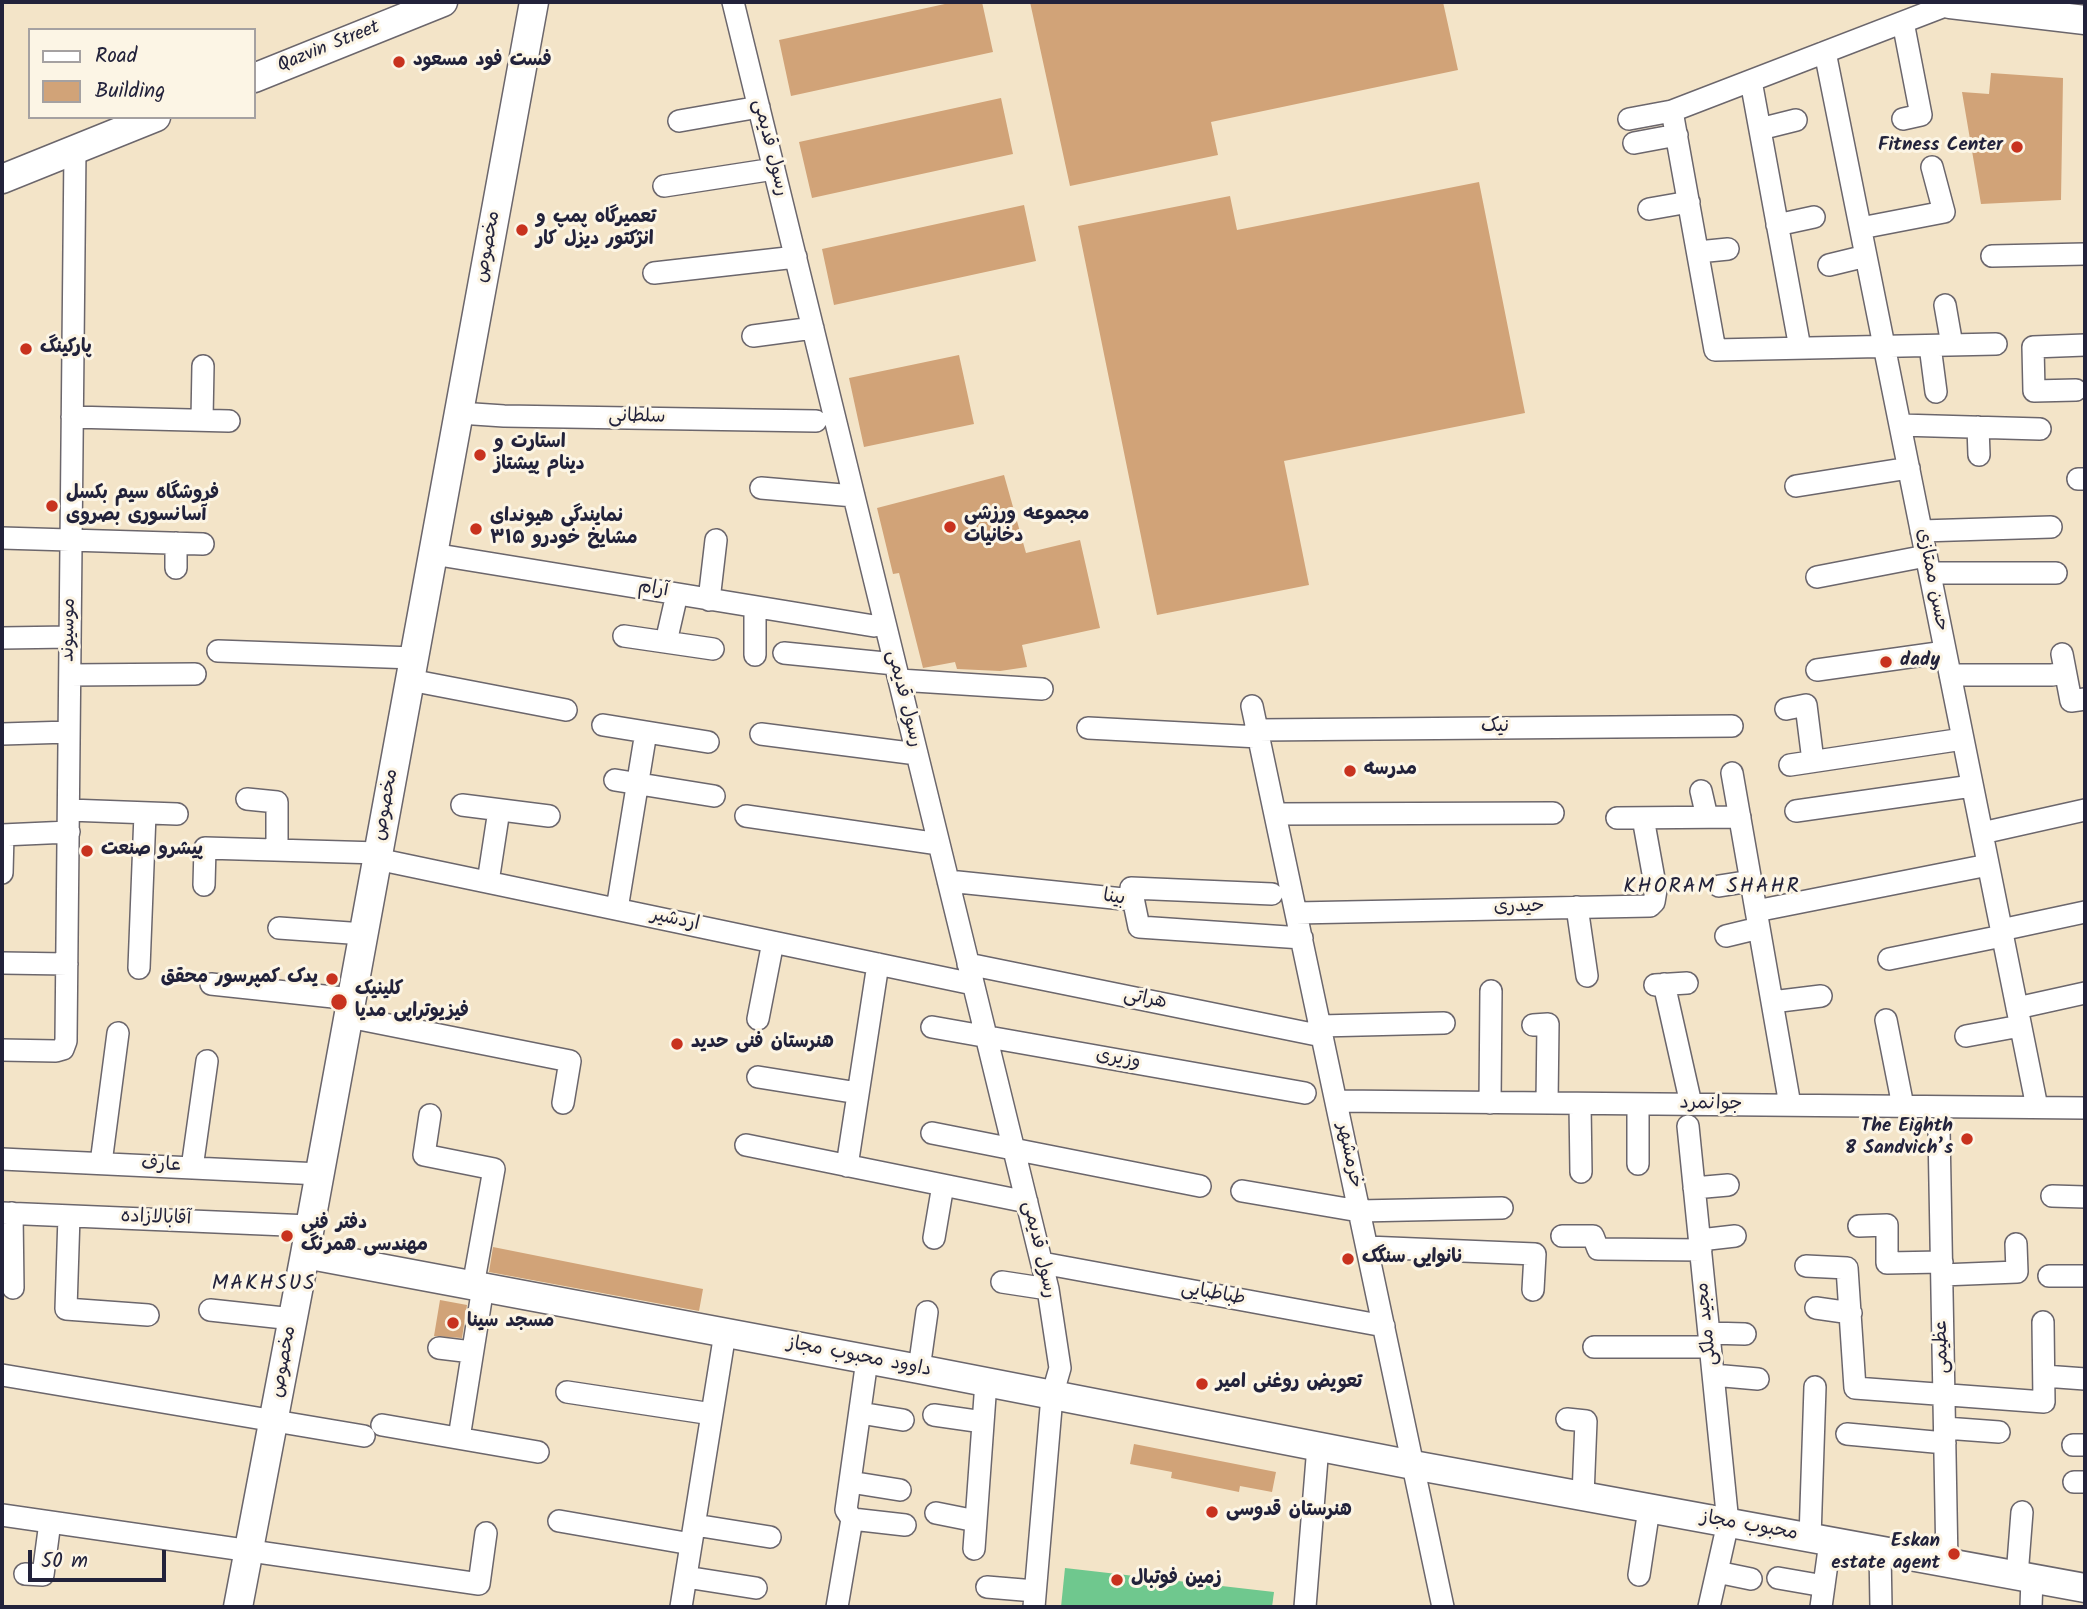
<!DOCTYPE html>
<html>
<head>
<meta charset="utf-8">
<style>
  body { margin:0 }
  #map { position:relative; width:2087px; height:1609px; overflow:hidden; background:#f3e4c8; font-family:Kalam,sans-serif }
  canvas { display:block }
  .frame { position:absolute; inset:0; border:4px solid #22223b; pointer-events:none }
  .legend { position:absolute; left:28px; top:28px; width:228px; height:91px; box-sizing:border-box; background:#fcf5e5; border:2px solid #a5a1a1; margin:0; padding:9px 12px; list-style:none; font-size:21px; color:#22223b }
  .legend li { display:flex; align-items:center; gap:14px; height:35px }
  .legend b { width:35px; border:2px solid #a5a1a1 }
  .scale { position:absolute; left:28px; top:1550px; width:138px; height:32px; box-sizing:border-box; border:4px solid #22223b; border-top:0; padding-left:9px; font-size:21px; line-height:24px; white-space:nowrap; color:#22223b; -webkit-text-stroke:5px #fcf5e5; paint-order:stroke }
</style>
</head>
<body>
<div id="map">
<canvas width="2087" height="1609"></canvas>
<div class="frame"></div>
<ul class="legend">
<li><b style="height:9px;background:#fff"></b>Road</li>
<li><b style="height:19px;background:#d1a378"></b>Building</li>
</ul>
<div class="scale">50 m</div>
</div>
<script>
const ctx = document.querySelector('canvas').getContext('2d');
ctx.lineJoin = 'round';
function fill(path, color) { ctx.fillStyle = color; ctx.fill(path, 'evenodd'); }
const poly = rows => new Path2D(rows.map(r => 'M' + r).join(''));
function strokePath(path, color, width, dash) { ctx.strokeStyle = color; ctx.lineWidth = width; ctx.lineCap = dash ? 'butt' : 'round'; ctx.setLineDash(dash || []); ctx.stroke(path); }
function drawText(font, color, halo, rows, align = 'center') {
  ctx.font = font + ' Kalam,"Playpen Sans Arabic",sans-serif'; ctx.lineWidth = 6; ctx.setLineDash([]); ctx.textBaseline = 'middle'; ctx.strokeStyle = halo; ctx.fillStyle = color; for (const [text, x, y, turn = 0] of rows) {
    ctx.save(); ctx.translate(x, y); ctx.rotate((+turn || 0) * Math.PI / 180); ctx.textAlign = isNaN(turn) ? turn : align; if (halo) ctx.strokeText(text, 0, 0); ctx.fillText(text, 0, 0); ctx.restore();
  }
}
const green = poly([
  [1065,1568,1274,1592,1272,1607,1061,1607]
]);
const building = poly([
  [954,2,982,2,993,52,791,96,779,40],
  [1030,2,1443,2,1458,70,1211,122,1218,155,1070,186],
  [1991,73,2063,78,2061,200,1981,204,1962,92,1989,94],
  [1001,98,1013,154,812,198,799,142],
  [1479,182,1525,413,1284,461,1309,585,1157,615,1078,226,1230,196,1237,230],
  [1024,205,1036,261,834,305,822,249],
  [959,355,974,424,864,447,849,378],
  [1004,475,1026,553,1080,540,1100,628,1022,645,1027,667,1000,671,957,669,955,662,923,668,899,573,893,574,877,508],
  [493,1247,703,1289,699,1311,489,1272],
  [440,1300,467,1305,462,1338,434,1336],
  [1134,1444,1276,1472,1272,1492,1240,1486,1239,1492,1171,1478,1172,1472,1130,1464]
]);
const minor = poly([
  [733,2,1048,1289,1060,1368,1052,1396,1034,1607],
  [1825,52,2037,1107],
  [1751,81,1800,348],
  [1672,111,1715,350,1996,344],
  [1629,119,1672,111,1950,4,1949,2],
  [1903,119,1921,115,1903,22],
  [679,121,759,107],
  [1760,129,1796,120],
  [1634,143,1677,135],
  [664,186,774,169],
  [1649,209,1689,202],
  [1777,225,1814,217],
  [1861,228,1944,212,1932,167],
  [1698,252,1728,249],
  [1992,256,2085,254],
  [1829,265,1866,256],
  [654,273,796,257],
  [1945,305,1952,345],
  [753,336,813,328],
  [1930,346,1936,392],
  [2076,390,2034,391,2033,347,2085,345],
  [459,413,504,416,816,421],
  [72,417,229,421],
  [202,419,203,366],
  [1900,425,2040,429],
  [1978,427,1979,455],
  [2078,479,2085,479],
  [1796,486,1909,468],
  [761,488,854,496],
  [1921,531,2051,527],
  [2,538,203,544],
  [176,543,176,568],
  [433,554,874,626],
  [1930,573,2056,573],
  [1817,577,1926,556],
  [709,600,716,540],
  [755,607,755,655],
  [624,636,713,649],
  [2,638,70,637],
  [666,642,677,594],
  [218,651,414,658],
  [784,653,895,664],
  [2062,654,2071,701,2085,699],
  [1817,670,1945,652],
  [70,675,195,674],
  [1950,675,2052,675,2065,673],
  [410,680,566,710],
  [899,680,1042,689],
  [1252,706,1443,1607],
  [1786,709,1806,705,1813,761],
  [603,725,708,742],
  [1088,728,1259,737],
  [1258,730,1732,726],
  [2,734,69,732],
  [761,734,917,754],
  [1790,765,1963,739],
  [1732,773,1790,1105],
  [615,780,714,796],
  [1701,791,1707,817],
  [247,799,277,802,277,850],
  [462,805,549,816],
  [69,810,177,814],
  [1796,811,1972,786],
  [1276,814,1553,813],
  [746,816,939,844],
  [1617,818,1740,817],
  [1982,833,2085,810],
  [2,835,69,832],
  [377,859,973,984],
  [2,873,3,835],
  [948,881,1133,900],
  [488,882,499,810],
  [204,885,205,848,379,853],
  [1719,886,1751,881],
  [1272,894,1131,888,1139,927,1302,938],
  [1577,907,1587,976],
  [617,909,646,732],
  [1756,911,1988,865],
  [1296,913,1650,906,1654,902,1656,890,1643,818],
  [279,928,364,934],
  [2001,930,2085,912],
  [1726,936,1759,928],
  [1889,959,2002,936],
  [2,963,67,964],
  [968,964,1322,1036],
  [139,968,145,814],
  [211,984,352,999],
  [1664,984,1691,1104],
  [1655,985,1687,983],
  [1772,1002,1821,996],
  [2017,1008,2085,993],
  [349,1017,570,1061,563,1103],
  [758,1019,773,942],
  [1886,1020,1903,1106],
  [1533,1025,1548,1024,1547,1103],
  [1320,1026,1444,1023],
  [932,1027,1305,1093],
  [1966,1036,2020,1026],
  [2,1050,56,1051,63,1049,66,1041,75,149],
  [758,1077,858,1093],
  [1336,1101,2085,1108],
  [1490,1103,1491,991],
  [1580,1104,1581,1172],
  [1638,1104,1638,1164],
  [430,1115,424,1155,494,1169,473,1286],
  [1688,1126,1728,1523,1709,1607],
  [1939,1130,1947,1563],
  [932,1133,1200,1186],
  [746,1145,1027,1202],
  [2,1159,320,1174],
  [101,1163,118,1033],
  [847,1166,878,964],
  [192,1168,207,1061],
  [1694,1188,1728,1185],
  [1242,1191,1359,1211,1502,1208],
  [2052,1196,2085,1197],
  [2,1213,310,1226],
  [12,1213,13,1288],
  [69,1216,66,1309,148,1315],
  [1859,1226,1887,1225,1887,1263,1942,1262],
  [1562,1236,1593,1236,1598,1249,1701,1250],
  [934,1238,943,1185],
  [1700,1240,1735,1236],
  [1367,1247,1535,1254,1533,1290],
  [1042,1263,1384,1326],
  [1806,1266,1847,1268,1855,1388,2044,1402,2043,1322],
  [1942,1275,2017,1272,2016,1244],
  [2049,1276,2085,1276],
  [1002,1282,1048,1289],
  [1816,1308,1851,1313],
  [210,1310,293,1319],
  [1709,1333,1745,1334],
  [1594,1347,1710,1347],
  [439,1348,472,1352],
  [919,1369,927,1312],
  [2,1375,364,1436],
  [1713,1375,1758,1379],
  [2044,1376,2085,1379],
  [567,1392,712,1414],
  [860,1413,903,1420],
  [934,1415,983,1422],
  [1567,1419,1586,1421,1583,1496],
  [382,1425,538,1452],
  [1945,1428,1999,1432],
  [1847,1434,1945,1443],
  [459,1438,483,1287],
  [2073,1445,2085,1445],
  [850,1482,900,1490],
  [2074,1482,2085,1482],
  [936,1513,976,1521],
  [2,1515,479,1584,486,1533],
  [852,1519,905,1525],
  [559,1521,691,1544],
  [695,1525,770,1537],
  [1810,1538,1815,1387],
  [974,1549,986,1382],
  [1880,1551,1881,1607],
  [1717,1572,1751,1579],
  [25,1574,43,1575,50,1522],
  [1639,1575,1649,1509],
  [2017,1576,2022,1512],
  [686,1577,756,1588],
  [1778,1578,1824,1586],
  [987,1587,1035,1591],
  [681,1607,725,1333],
  [837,1607,852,1519,846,1510,867,1360],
  [1305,1607,1318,1446],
  [1821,1607,1830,1542],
  [2031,1607,2032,1578]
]);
const major = poly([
  [1950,4,2085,20],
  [254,78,443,2],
  [2,179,156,117],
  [305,1254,919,1369,1413,1465,2085,1588],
  [238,1607,305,1254,534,2]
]);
const markers = [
  [399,62,7,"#c8321e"],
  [2017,147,7,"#c8321e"],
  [522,230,7,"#c8321e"],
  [26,349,7,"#c8321e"],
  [480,455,7,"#c8321e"],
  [52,506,7,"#c8321e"],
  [950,527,7,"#c8321e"],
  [476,529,7,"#c8321e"],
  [1886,662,7,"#c8321e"],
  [1350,771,7,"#c8321e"],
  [87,851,7,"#c8321e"],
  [332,979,7,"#c8321e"],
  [339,1002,9,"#c8321e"],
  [677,1044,7,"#c8321e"],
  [1967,1139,7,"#c8321e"],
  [287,1236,7,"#c8321e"],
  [1348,1259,7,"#c8321e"],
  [453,1323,7,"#c8321e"],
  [1202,1384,7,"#c8321e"],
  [1212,1512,7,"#c8321e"],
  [1954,1554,7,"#c8321e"],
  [1117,1580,7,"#c8321e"]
];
const streetNames = [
  ["Qazvin Street",329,48,-22],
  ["رسول قدیمی",769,148,76],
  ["مخصوص",489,247,-80],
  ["سلطانی",637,418,1],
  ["حسن ممتازی",1931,580,79],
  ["آرام",653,590,9],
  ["موسیوند",70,630,-89],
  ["رسول قدیمی",903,699,76],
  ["نیک",1495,728],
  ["مخصوص",387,805,-80],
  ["بینا",1114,899,8],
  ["حیدری",1519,908,-1],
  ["اردشیر",675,921,12],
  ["هراتی",1145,1000,11],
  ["وزیری",1118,1060,10],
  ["جوانمرد",1711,1105,1],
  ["خرمشهر",1348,1156,78],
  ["عارف",161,1166,3],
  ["آقابالازاده",156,1219,2],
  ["رسول قدیمی",1038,1250,77],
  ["طباطبایی",1213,1295,10],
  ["مجید ملکی",1708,1324,-96],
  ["عظیمی",1943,1347,-91],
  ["داوود محبوب مجاز",859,1358,11],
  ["مخصوص",285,1362,-80],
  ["محبوب مجاز",1749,1527,10]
];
const poiNames = [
  ["فست فود مسعود",413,62],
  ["Fitness Center",2003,147,"right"],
  ["تعمیرگاه پمپ و",536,219],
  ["انژکتور دیزل کار",536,241],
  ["پارکینگ",40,349],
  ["استارت و",494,444],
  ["دینام پیشتاز",494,466],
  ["فروشگاه سیم بکسل",66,495],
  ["آسانسوری بصروی",66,517],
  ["مجموعه ورزشی",964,516],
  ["دخانیات",964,538],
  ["نمایندگی هیوندای",490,518],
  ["۳۱۵ مشایخ خودرو",490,540],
  ["dady",1900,662],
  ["مدرسه",1364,771],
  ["پیشرو صنعت",101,851],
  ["یدک کمپرسور محقق",318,979,"right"],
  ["کلینیک",355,991],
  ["فیزیوتراپی مدیا",355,1013],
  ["هنرستان فنی حدید",691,1044],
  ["The Eighth",1953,1128,"right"],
  ["8 Sandvich’s",1953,1150,"right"],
  ["دفتر فنی",301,1225],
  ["مهندسی همرنگ",301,1247],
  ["نانوایی سنگک",1362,1259],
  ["مسجد سینا",467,1323],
  ["تعویض روغنی امیر",1216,1384],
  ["هنرستان قدوسی",1226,1512],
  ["Eskan",1940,1543,"right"],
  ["estate agent",1940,1565,"right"],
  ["زمین فوتبال",1131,1580]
];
const neighbourhoodNames = [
  ["KHORAM SHAHR",1712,888],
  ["MAKHSUS",264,1285]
];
fill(green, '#6fc88e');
fill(building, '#d1a378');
strokePath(minor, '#6b666c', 24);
strokePath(major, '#6b666c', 31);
strokePath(minor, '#fff', 21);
strokePath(major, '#fff', 28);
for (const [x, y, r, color] of markers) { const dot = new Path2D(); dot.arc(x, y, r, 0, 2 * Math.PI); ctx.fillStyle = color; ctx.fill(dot); strokePath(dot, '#fcf5e5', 2.5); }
drawText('19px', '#22223b', '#fcf5e5', streetNames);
drawText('bold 19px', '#22223b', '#fcf5e5', poiNames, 'left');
ctx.letterSpacing = '2px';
drawText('21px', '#22223b', '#fcf5e5', neighbourhoodNames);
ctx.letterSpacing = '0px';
</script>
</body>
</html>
